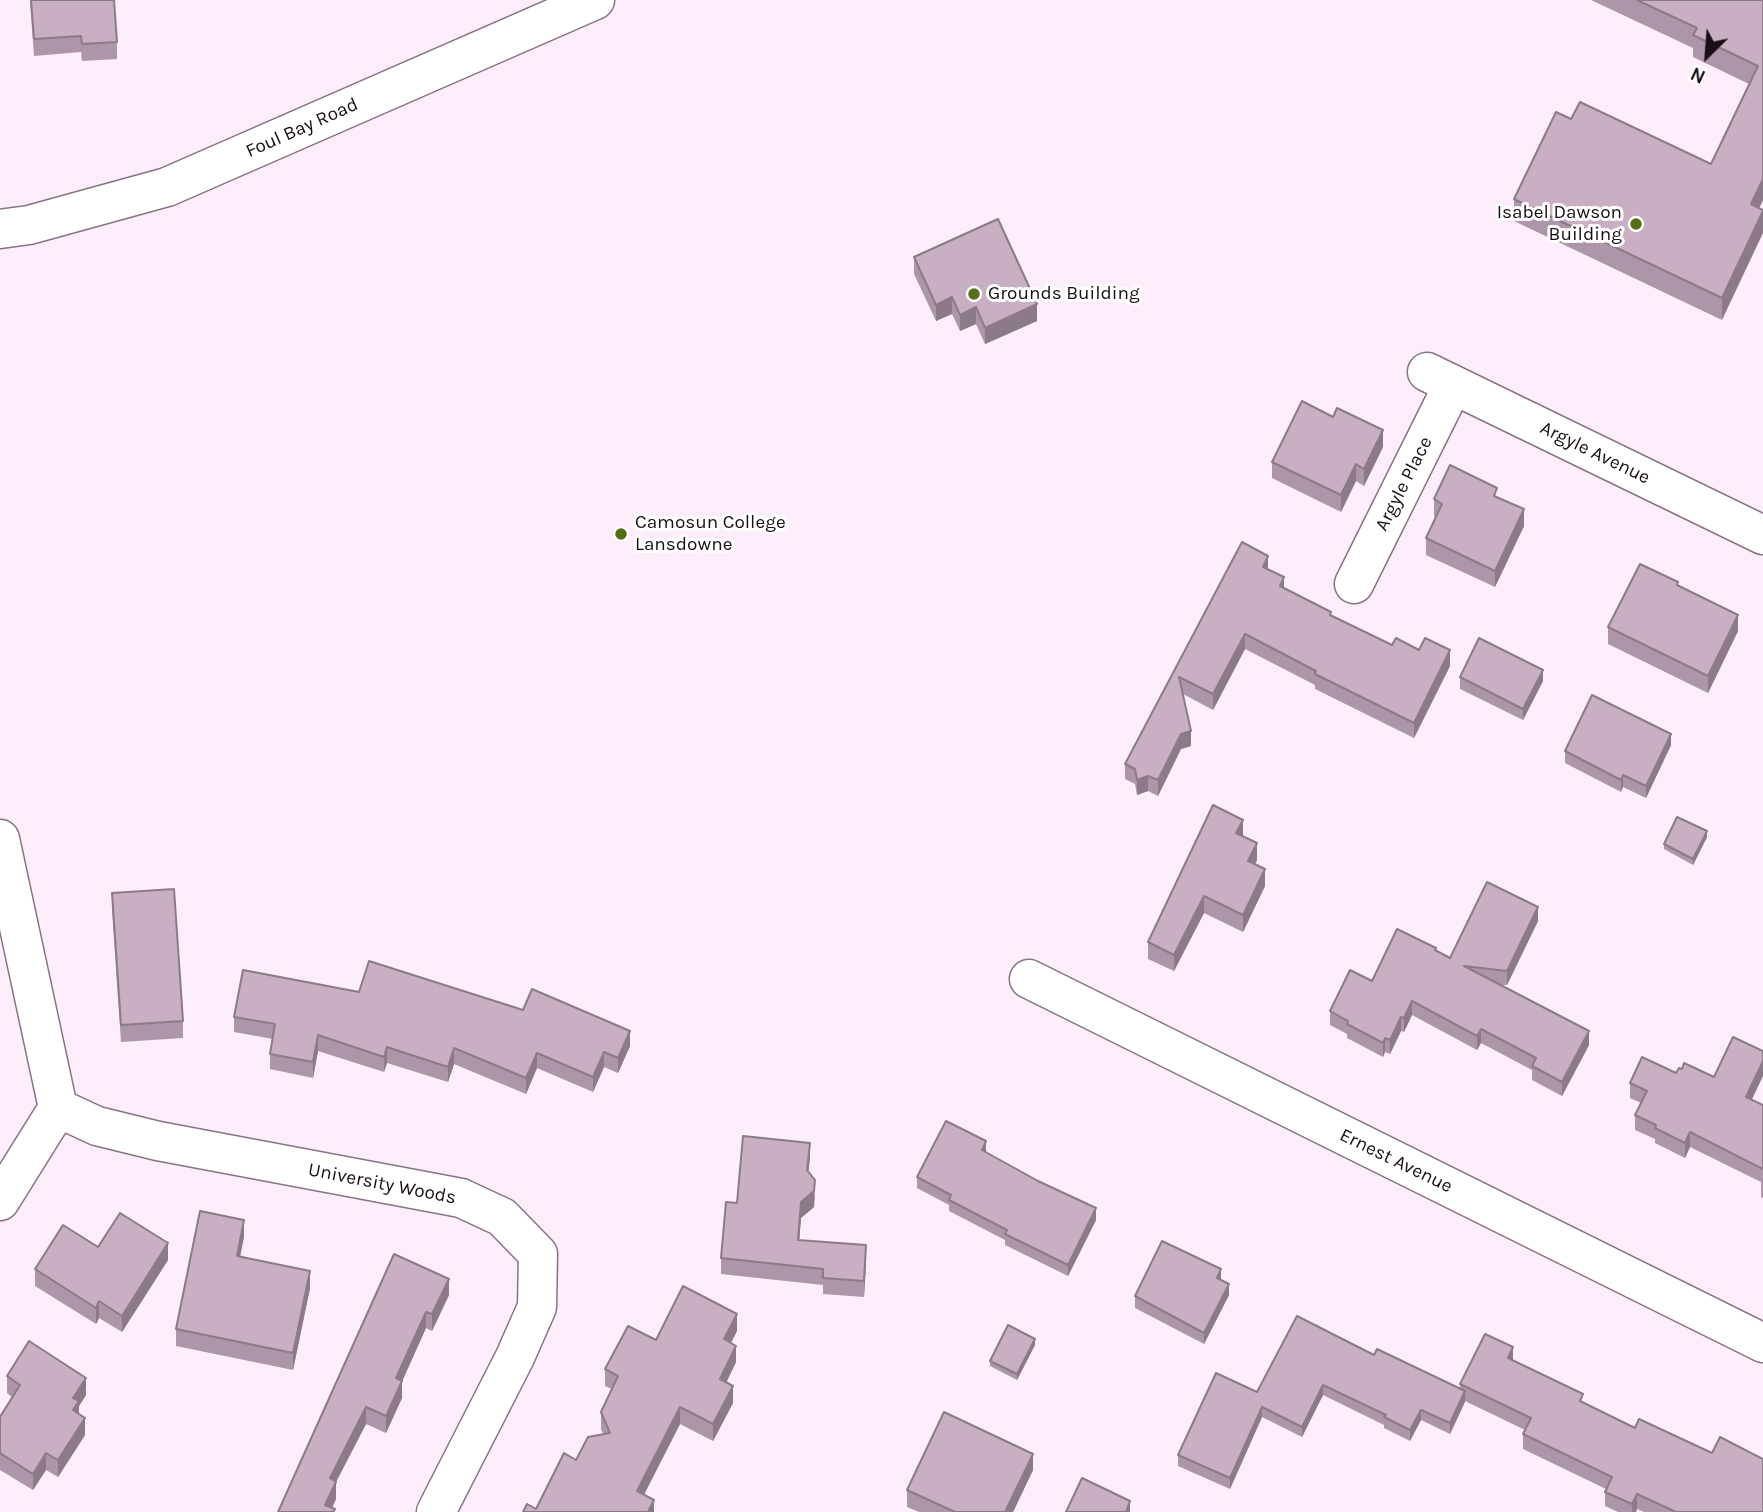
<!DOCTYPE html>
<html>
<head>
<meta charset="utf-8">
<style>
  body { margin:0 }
  #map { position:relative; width:1763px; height:1512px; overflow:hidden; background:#feedfb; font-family:Karla,sans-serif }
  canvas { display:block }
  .north { position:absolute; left:1672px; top:21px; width:70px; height:70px; -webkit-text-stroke:5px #fff; paint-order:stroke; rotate:205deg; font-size:19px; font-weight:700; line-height:28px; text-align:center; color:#180f16 }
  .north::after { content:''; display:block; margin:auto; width:24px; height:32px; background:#180f16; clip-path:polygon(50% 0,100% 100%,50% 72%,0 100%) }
</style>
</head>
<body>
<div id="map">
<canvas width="1763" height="1512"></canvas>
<div class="north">N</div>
</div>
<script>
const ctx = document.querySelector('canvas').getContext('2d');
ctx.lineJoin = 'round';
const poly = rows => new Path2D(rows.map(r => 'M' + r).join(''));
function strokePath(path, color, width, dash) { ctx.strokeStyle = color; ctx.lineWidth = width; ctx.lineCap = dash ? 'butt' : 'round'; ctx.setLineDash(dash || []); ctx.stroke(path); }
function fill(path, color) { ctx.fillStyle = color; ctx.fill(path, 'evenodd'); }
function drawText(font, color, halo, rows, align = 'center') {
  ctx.font = font + ' Karla,sans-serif'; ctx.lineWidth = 6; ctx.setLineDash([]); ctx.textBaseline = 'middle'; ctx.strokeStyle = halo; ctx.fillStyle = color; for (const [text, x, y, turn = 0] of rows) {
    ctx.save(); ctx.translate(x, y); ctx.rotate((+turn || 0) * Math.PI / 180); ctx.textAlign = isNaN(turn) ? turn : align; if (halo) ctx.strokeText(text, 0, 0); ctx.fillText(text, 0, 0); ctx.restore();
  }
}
const minor = poly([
  [1427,372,1763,535],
  [1354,584,1453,385],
  [0,839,58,1108],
  [1029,979,1763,1343],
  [0,1201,58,1108,97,1126,158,1141,461,1198,502,1217,538,1254,537,1307,515,1357,436,1512]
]);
const major = poly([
  [0,229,29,225,167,187,595,0]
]);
const wall = poly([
  [30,0,114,0,117,42,117,59,82,61,81,52,34,56],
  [1591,0,1763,0,1763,200,1759,208,1722,320,1514,221,1514,199,1571,119,1711,164,1749,84,1693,57,1693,48],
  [914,257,1037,321,985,344,976,324,960,331,952,314,936,321,914,274],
  [1383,447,1364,486,1356,481,1341,512,1272,478,1272,462],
  [1497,497,1524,526,1495,587,1426,555,1426,538,1436,517,1434,516,1434,499],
  [1242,542,1268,570,1284,588,1331,615,1392,645,1450,666,1414,738,1315,689,1315,685,1245,649,1213,710,1183,694,1191,746,1181,749,1158,796,1148,791,1137,795,1135,784,1125,779,1125,764],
  [1678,586,1738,631,1708,693,1608,644,1608,627],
  [1460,677,1543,681,1523,720,1460,689],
  [1671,745,1646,798,1623,787,1621,792,1565,763,1565,751],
  [1243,837,1257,860,1255,864,1265,886,1243,932,1204,913,1174,971,1148,959,1148,942],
  [1707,837,1693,865,1664,849,1664,844],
  [112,893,183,1021,183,1038,121,1042,112,909],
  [1538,921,1507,985,1500,985,1589,1045,1562,1096,1532,1080,1532,1070,1481,1043,1477,1050,1412,1015,1404,1032,1401,1031,1390,1054,1385,1052,1383,1057,1347,1038,1347,1034,1330,1025,1330,1011,1372,981,1436,951,1450,958],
  [359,992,630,1046,618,1073,604,1067,593,1092,537,1068,526,1094,454,1064,448,1082,387,1063,384,1072,318,1051,313,1078,270,1069,270,1054,273,1039,234,1032,234,1017],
  [1682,1069,1763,1105,1763,1198,1761,1197,1761,1182,1690,1147,1685,1158,1655,1143,1655,1139,1635,1130,1635,1115,1641,1103,1630,1098,1630,1083,1676,1073],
  [986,1152,1096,1220,1068,1276,1005,1245,1005,1240,949,1211,949,1205,917,1188,917,1177],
  [810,1158,808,1171,815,1196,814,1207,801,1218,799,1240,866,1261,864,1297,823,1294,823,1285,721,1274,721,1258,737,1203],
  [244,1237,240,1256,310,1288,293,1370,176,1346,176,1329],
  [98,1247,168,1260,122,1332,99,1318,96,1324,35,1286,35,1269],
  [394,1254,449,1295,432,1331,426,1328,402,1381,402,1398,386,1433,366,1424,336,1482,336,1499,332,1508,335,1512,278,1512],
  [1229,1295,1204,1344,1135,1308,1135,1296],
  [737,1331,731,1343,736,1362,726,1382,733,1403,713,1441,680,1424,644,1495,654,1512,536,1509,576,1460,603,1434,601,1429,601,1412,612,1389,605,1386,605,1369,656,1340],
  [1035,1345,1017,1380,990,1366,990,1361],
  [1374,1355,1460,1389,1460,1384,1513,1360,1763,1512,1644,1512,1637,1509,1636,1512,1618,1512,1605,1506,1605,1492,1606,1489,1523,1449,1523,1434,1525,1430,1465,1401,1450,1434,1421,1420,1410,1441,1384,1428,1384,1425,1323,1395,1302,1437,1262,1417,1230,1489,1178,1466,1178,1455,1257,1392],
  [7,1376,86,1395,79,1406,79,1414,85,1435,58,1477,46,1470,33,1490,0,1470,0,1417,12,1397,7,1393],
  [1033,1470,1013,1512,919,1512,907,1507,907,1490]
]);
const shadedWall = poly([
  [1763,179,1763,200,1751,226,1751,204],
  [1763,211,1763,233,1722,320,1722,298],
  [952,297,952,314,936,321,936,305],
  [1037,304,1037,321,985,344,985,328],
  [976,307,976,324,960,331,960,315],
  [1383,430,1383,447,1364,486,1364,469],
  [1356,464,1356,481,1341,512,1341,495],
  [1524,509,1524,526,1495,587,1495,571],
  [1268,556,1268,571,1263,567],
  [1284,577,1284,593,1280,586],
  [1738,615,1738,631,1708,693,1708,676],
  [1245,634,1245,649,1213,710,1213,694],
  [1450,650,1450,666,1414,738,1414,723],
  [1543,670,1543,681,1523,720,1523,709],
  [1191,731,1191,746,1181,749,1158,796,1158,780,1181,734],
  [1671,734,1671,745,1646,798,1646,786],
  [1623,775,1623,787,1621,792,1621,780],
  [1148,776,1148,791,1137,795,1137,780],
  [1243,820,1243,836,1236,833],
  [1707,831,1707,837,1693,865,1693,859],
  [1257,843,1257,860,1248,878,1248,861],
  [1265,869,1265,886,1243,932,1243,915],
  [1204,896,1204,913,1174,971,1174,955],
  [1538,907,1538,921,1507,985,1507,971],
  [1412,1001,1412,1015,1404,1032,1404,1018],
  [1401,1017,1401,1031,1390,1054,1390,1040],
  [1481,1029,1481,1043,1477,1050,1477,1036],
  [630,1031,630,1046,618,1073,618,1058],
  [1589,1031,1589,1045,1562,1096,1562,1082],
  [318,1035,318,1051,313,1078,313,1062],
  [1385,1038,1385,1052,1383,1057,1383,1043],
  [387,1047,387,1063,384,1072,384,1057],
  [454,1048,454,1064,448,1082,448,1067],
  [604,1052,604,1067,593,1092,593,1077],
  [537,1053,537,1068,526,1094,526,1078],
  [1763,1061,1763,1076,1746,1112,1746,1097],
  [1690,1132,1690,1147,1685,1158,1685,1143],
  [986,1141,986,1153,982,1150],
  [810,1143,810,1158,807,1186,807,1170],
  [815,1180,814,1207,801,1218,798,1256,798,1240,801,1202],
  [1096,1208,1096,1220,1068,1276,1068,1265],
  [244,1220,244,1237,237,1272,237,1256],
  [168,1243,168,1260,122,1332,122,1316],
  [866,1245,866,1261,864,1297,864,1281],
  [1221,1269,1221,1280,1217,1278],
  [310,1271,310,1288,293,1370,293,1353],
  [449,1279,449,1295,432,1331,432,1314],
  [1229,1284,1229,1295,1204,1344,1204,1333],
  [99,1301,99,1318,96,1324,96,1308],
  [426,1312,426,1328,396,1395,396,1378],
  [737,1314,737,1331,724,1356,724,1339],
  [1035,1339,1035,1345,1017,1380,1017,1374],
  [736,1346,736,1362,720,1396,720,1379],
  [1513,1347,1513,1362,1508,1358],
  [86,1378,86,1395,79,1406,79,1418,73,1427,73,1398],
  [402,1381,402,1398,386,1433,386,1416],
  [1323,1385,1323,1395,1302,1437,1302,1427],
  [733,1386,733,1403,713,1441,713,1424],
  [1465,1391,1465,1402,1450,1434,1450,1423],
  [366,1407,366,1424,336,1482,336,1499,330,1512,325,1505,330,1478],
  [680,1407,680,1424,637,1508,637,1491],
  [1262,1407,1262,1417,1230,1489,1230,1478],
  [1421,1410,1421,1420,1410,1441,1410,1430],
  [85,1418,85,1435,58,1477,58,1460],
  [46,1453,46,1470,33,1490,33,1474],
  [1033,1454,1033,1470,1013,1512,1005,1512],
  [1637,1494,1637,1509,1636,1512,1632,1512,1632,1504],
  [654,1500,654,1512,648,1512],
  [1130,1501,1130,1512,1126,1512]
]);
const building = poly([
  [31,0,114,0,117,42,82,44,81,36,34,39,31,0],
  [1637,0,1763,0,1763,179,1751,204,1763,210,1763,211,1722,298,1514,199,1556,112,1571,119,1580,102,1711,164,1758,66,1693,35,1697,28,1637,0],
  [998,219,1037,304,985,328,976,307,960,315,952,297,936,305,914,257,998,219],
  [1302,401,1333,417,1337,408,1383,430,1364,469,1356,464,1341,495,1272,462,1302,401],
  [1450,465,1497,488,1494,496,1524,509,1495,571,1426,538,1442,504,1434,499,1450,465],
  [1242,542,1268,556,1263,567,1284,577,1280,586,1331,612,1330,615,1392,645,1396,638,1419,650,1425,638,1450,650,1414,723,1315,674,1316,671,1245,634,1213,694,1179,677,1191,731,1181,734,1158,780,1148,776,1137,780,1135,769,1125,764,1242,542],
  [1640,564,1678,582,1677,585,1738,615,1708,676,1608,627,1640,564],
  [1479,638,1543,670,1523,709,1460,677,1479,638],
  [1592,695,1671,734,1646,786,1623,775,1621,780,1565,751,1592,695],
  [1213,805,1243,820,1236,833,1257,843,1248,861,1265,869,1243,915,1204,896,1174,955,1148,942,1213,805],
  [1677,817,1707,831,1693,859,1664,844,1677,817],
  [1487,882,1538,907,1507,971,1464,966,1589,1031,1562,1082,1532,1066,1536,1058,1481,1029,1477,1036,1412,1001,1404,1018,1401,1017,1390,1040,1385,1038,1383,1043,1347,1024,1348,1021,1330,1011,1350,970,1372,981,1397,929,1436,948,1435,950,1450,958,1487,882],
  [174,889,183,1021,121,1025,112,893,174,889],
  [369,961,523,1010,532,989,630,1031,618,1058,604,1052,593,1077,537,1053,526,1078,454,1048,448,1067,387,1047,384,1057,318,1035,313,1062,270,1054,275,1024,234,1017,243,970,359,992,369,961],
  [1733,1037,1763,1051,1763,1061,1746,1097,1763,1105,1763,1169,1690,1132,1685,1143,1655,1128,1656,1125,1635,1115,1647,1091,1630,1083,1642,1057,1676,1073,1679,1068,1682,1069,1684,1063,1714,1077,1733,1037],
  [946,1121,986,1141,982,1150,1038,1181,1096,1208,1068,1265,1005,1234,1007,1230,949,1200,951,1195,917,1177,946,1121],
  [743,1136,810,1143,807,1170,815,1180,814,1191,801,1202,798,1240,866,1245,864,1281,823,1278,823,1269,721,1258,726,1202,737,1203,743,1136],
  [200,1211,244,1220,237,1256,310,1271,293,1353,176,1329,200,1211],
  [120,1213,168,1243,122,1316,99,1301,96,1308,35,1269,63,1225,98,1247,120,1213],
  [1162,1241,1221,1269,1217,1278,1229,1284,1204,1333,1135,1296,1162,1241],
  [394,1254,449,1279,432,1314,426,1312,396,1378,402,1381,386,1416,366,1407,330,1478,336,1482,325,1505,335,1509,333,1512,278,1512,394,1254],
  [683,1286,737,1314,724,1339,736,1346,720,1379,733,1386,713,1424,680,1407,637,1491,654,1500,648,1512,523,1512,527,1504,536,1509,564,1453,576,1460,588,1437,610,1433,601,1412,618,1376,605,1369,628,1326,656,1340,683,1286],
  [1297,1316,1374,1355,1377,1349,1465,1391,1450,1423,1421,1410,1410,1430,1384,1417,1386,1415,1323,1385,1302,1427,1262,1407,1230,1478,1178,1455,1216,1373,1257,1392,1297,1316],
  [1008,1325,1035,1339,1017,1374,990,1361,1008,1325],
  [1485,1334,1513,1347,1508,1358,1583,1394,1580,1401,1635,1428,1639,1419,1712,1453,1720,1437,1763,1459,1763,1512,1676,1512,1637,1494,1632,1504,1605,1492,1612,1477,1523,1434,1531,1418,1460,1384,1485,1334],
  [29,1341,86,1378,73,1398,79,1401,73,1410,85,1418,58,1460,46,1453,33,1474,0,1453,0,1417,20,1385,7,1376,29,1341],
  [944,1412,1033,1454,1005,1512,955,1512,907,1490,944,1412],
  [1082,1478,1130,1501,1126,1512,1066,1512,1082,1478]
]);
const markers = [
  [1636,224,7,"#596c19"],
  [974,294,7,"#596c19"],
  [621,534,7,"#596c19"]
];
const streetNames = [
  ["Foul Bay Road",302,128,-24],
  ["Argyle Avenue",1595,453,26],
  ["Argyle Place",1404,484,-63],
  ["Ernest Avenue",1396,1161,26],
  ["University Woods",382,1184,11]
];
const poiNames = [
  ["Isabel Dawson",1622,213,"right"],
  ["Building",1622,235,"right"],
  ["Grounds Building",988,294],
  ["Camosun College",635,523],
  ["Lansdowne",635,545]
];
strokePath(minor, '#8a7286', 41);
strokePath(major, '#8a7286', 41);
strokePath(minor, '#fff', 38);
strokePath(major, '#fff', 38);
fill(wall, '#ad96a9');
fill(shadedWall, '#8d7a89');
fill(building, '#c9afc4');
strokePath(building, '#8d7a89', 2);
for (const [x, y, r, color] of markers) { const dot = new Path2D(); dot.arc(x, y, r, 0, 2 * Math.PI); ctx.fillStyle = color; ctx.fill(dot); strokePath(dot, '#fff', 2.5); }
drawText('19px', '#180f16', '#fff', streetNames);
drawText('19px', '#180f16', '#fff', poiNames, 'left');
</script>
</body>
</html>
